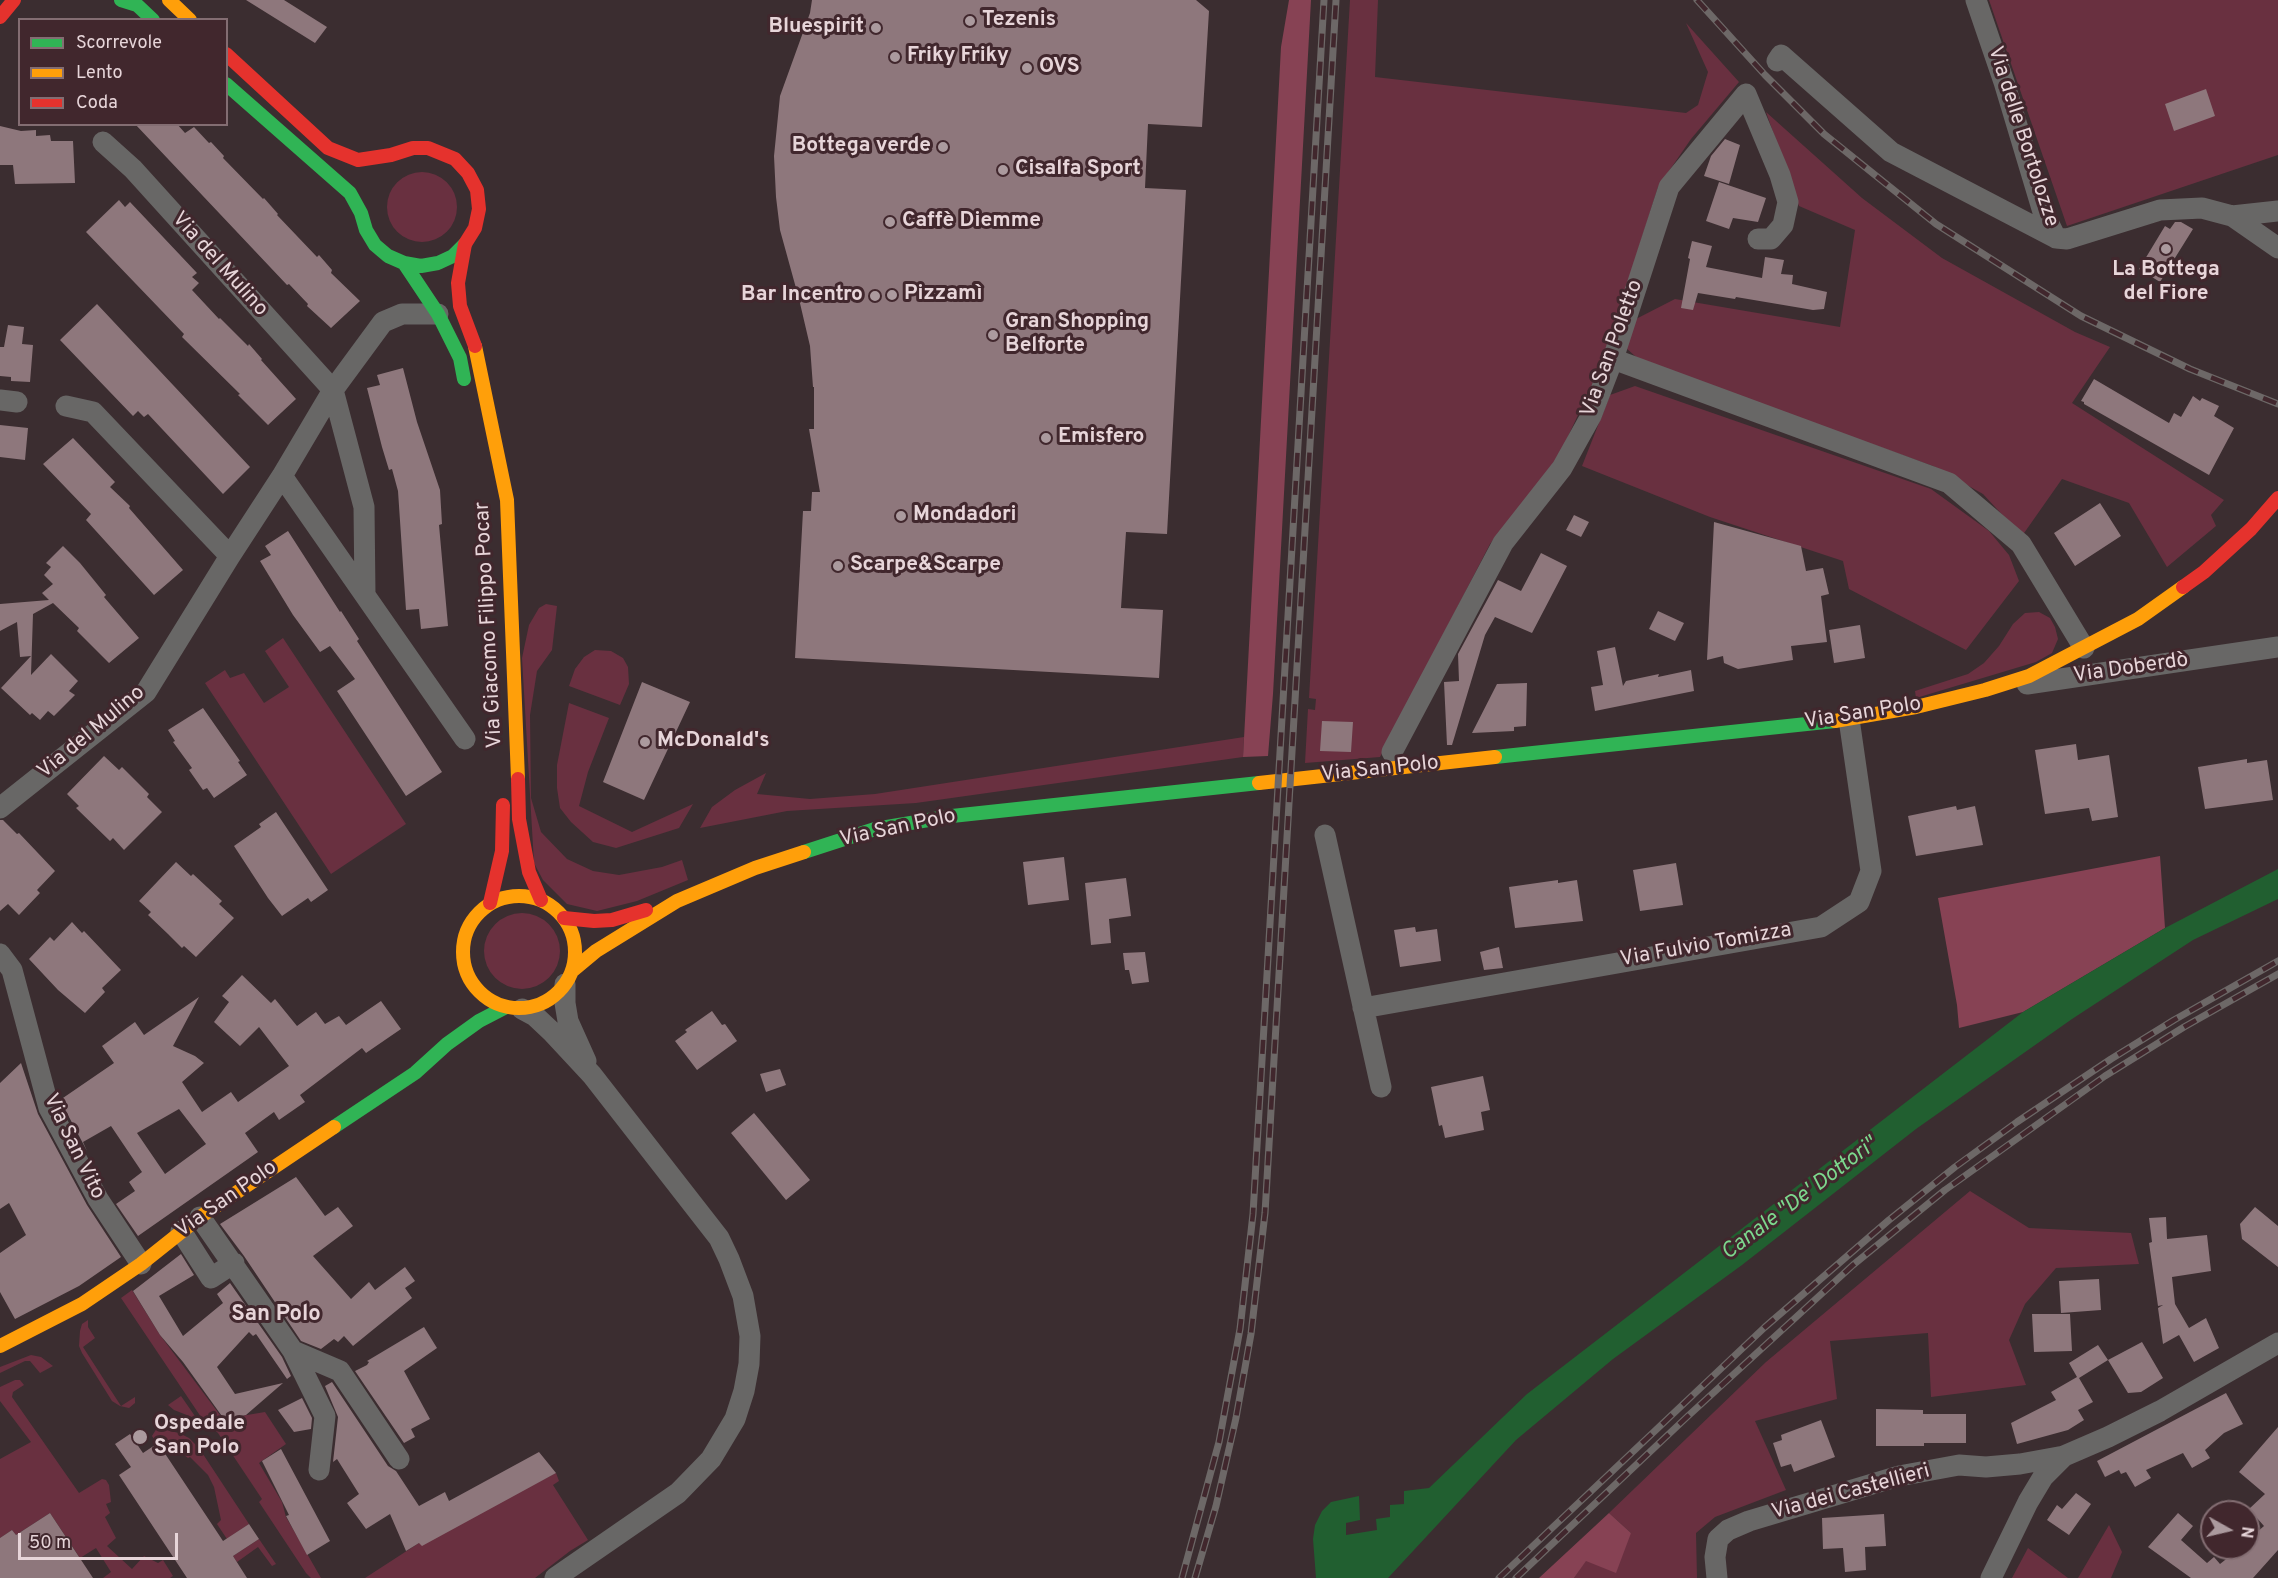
<!DOCTYPE html>
<html>
<head>
<meta charset="utf-8">
<style>
  body { margin:0 }
  #map { position:relative; width:2278px; height:1578px; overflow:hidden; background:#3b2d30; font-family:Overpass,sans-serif }
  canvas { display:block }
  .legend { position:absolute; left:18px; top:18px; width:210px; height:108px; box-sizing:border-box; background:#41272d; border:2px solid #836d72; margin:0; padding:8px 10px; list-style:none; font-size:18px; color:#e7d5d9 }
  .legend li { display:flex; align-items:center; gap:12px; height:30px }
  .legend b { width:30px; border:2px solid #836d72 }
  .north { position:absolute; left:2200px; top:1500px; width:60px; height:60px; box-sizing:border-box; background:#41272d; border:2px solid #836d72; border-radius:50%; rotate:98deg; font-size:16px; font-weight:700; line-height:24px; text-align:center; color:#e7d5d9 }
  .north::after { content:''; display:block; margin:auto; width:21px; height:27px; background:#ab9a9e; clip-path:polygon(50% 0,100% 100%,50% 72%,0 100%) }
  .scale { position:absolute; left:18px; top:1533px; width:160px; height:27px; box-sizing:border-box; border:3px solid #e7d5d9; border-top:0; padding-left:8px; font-size:18px; line-height:21px; white-space:nowrap; color:#e7d5d9; -webkit-text-stroke:4px #41272d; paint-order:stroke }
</style>
</head>
<body>
<div id="map">
<canvas width="2278" height="1578"></canvas>
<ul class="legend">
<li><b style="height:8px;background:#30b455"></b>Scorrevole</li>
<li><b style="height:8px;background:#ff9f0a"></b>Lento</li>
<li><b style="height:8px;background:#e5322d"></b>Coda</li>
</ul>
<div class="north">N</div>
<div class="scale">50 m</div>
</div>
<script>
const ctx = document.querySelector('canvas').getContext('2d');
ctx.lineJoin = 'round';
function fill(path, color) { ctx.fillStyle = color; ctx.fill(path, 'evenodd'); }
const poly = rows => new Path2D(rows.map(r => 'M' + r).join(''));
function strokePath(path, color, width, dash) { ctx.strokeStyle = color; ctx.lineWidth = width; ctx.lineCap = dash ? 'butt' : 'round'; ctx.setLineDash(dash || []); ctx.stroke(path); }
function drawText(font, color, halo, rows, align = 'center') {
  ctx.font = font + ' Overpass,sans-serif'; ctx.lineWidth = 6; ctx.setLineDash([]); ctx.textBaseline = 'middle'; ctx.strokeStyle = halo; ctx.fillStyle = color; for (const [text, x, y, turn = 0] of rows) {
    ctx.save(); ctx.translate(x, y); ctx.rotate((+turn || 0) * Math.PI / 180); ctx.textAlign = isNaN(turn) ? turn : align; if (halo) ctx.strokeText(text, 0, 0); ctx.fillText(text, 0, 0); ctx.restore();
  }
}
const green = poly([
  [1350,0,1378,0,1375,77,1686,113,1698,105,1708,72,1686,23,1739,82,1691,139,1658,187,1603,361,1558,458,1490,544,1380,757,1305,763,1308,709,1315,710,1316,699,1309,698],
  [1989,0,2278,0,2278,155,2067,226],
  [1766,112,1862,198,1942,258,2075,332,2110,347,2072,403,2224,500,2211,515,2216,526,2167,567,2129,503,2062,479,2022,536,1983,494,1933,466,1643,363,1626,348,1634,320,1675,299,1840,327,1855,230,1799,206],
  '387 207a35 35 0 1 1 70 0a35 35 0 1 1-70 0Z',
  [1635,386,1931,489,1989,531,2009,555,2019,581,1966,650,1849,589,1843,561,1710,517,1582,466,1610,395],
  [546,604,557,606,552,650,537,671,530,715,531,798,541,832,567,859,593,871,619,875,662,867,682,860,688,880,637,901,597,911,567,904,543,880,534,863,522,658,529,625,539,608],
  [2039,612,2050,618,2055,627,2058,639,2052,653,2036,662,1916,698,1915,691,1968,674,1984,663,1999,646,2013,624,2025,613],
  [283,638,406,824,331,874,205,683,225,670,230,678,244,673,264,703,289,687,265,651],
  [595,650,611,651,623,658,628,667,629,684,620,705,569,686,575,669,584,657],
  [569,703,609,718,588,772,579,806,632,832,693,804,679,828,616,848,593,842,571,822,560,808,557,788,557,765],
  [1244,737,1243,757,916,803,787,811,700,828,712,807,735,790,766,773,757,794,810,799,875,794],
  '484 951a38 38 0 1 1 76 0a38 38 0 1 1-76 0Z',
  [1970,1191,2029,1228,2131,1233,2139,1264,2056,1268,2025,1304,2009,1340,2026,1385,1931,1397,1928,1333,1830,1341,1837,1399,1755,1421,1786,1490,1715,1517,1696,1533,1697,1578,1574,1578,1586,1560,1631,1533,1609,1513,1766,1362],
  [132,1290,160,1335,223,1419,265,1412,286,1444,259,1463,282,1502,286,1517,321,1578,311,1578,306,1573,259,1502,262,1499,218,1433,201,1417,121,1298],
  [88,1320,88,1327,95,1338,83,1347,121,1406,135,1397,135,1403,129,1408,120,1406,112,1401,82,1353,79,1346,80,1331,82,1324],
  [31,1355,41,1357,53,1366,40,1373,30,1361,25,1361,0,1373,0,1367],
  [15,1380,20,1380,24,1385,13,1392,12,1397,79,1493,102,1479,106,1480,109,1485,111,1502,106,1504,110,1513,105,1517,116,1538,107,1546,132,1569,144,1556,158,1563,163,1560,173,1576,170,1578,103,1578,111,1572,96,1548,80,1558,50,1513,16,1535,12,1530,0,1538,0,1459,31,1442,0,1401,0,1387],
  [181,1396,197,1419,174,1410,168,1405],
  [157,1428,179,1433,189,1438,199,1448,249,1524,227,1539,217,1524,221,1520,214,1487,208,1475,190,1457,188,1458,171,1445,159,1440,156,1442,152,1436],
  [556,1473,559,1481,553,1485,588,1540,570,1551,535,1578,365,1578,419,1543],
  [2109,1525,2122,1552,2111,1578,2078,1578],
  [259,1539,276,1564,272,1566,258,1547,237,1562,233,1556],
  [2028,1548,2068,1578,2012,1578]
]);
const forest = poly([
  [1289,0,1311,0,1273,694,1268,756,1243,757,1281,47],
  [2160,856,2165,928,2023,1012,1959,1028,1957,1005,1938,898],
  [1609,1513,1631,1533,1616,1573,1586,1561,1574,1578,1539,1578]
]);
const water = poly([
  [2278,869,2278,899,2193,940,2072,1019,1916,1129,1742,1265,1613,1359,1516,1440,1388,1578,1316,1578,1313,1539,1315,1525,1322,1511,1331,1502,1359,1496,1360,1520,1346,1523,1346,1535,1377,1530,1376,1519,1390,1517,1390,1505,1404,1504,1404,1491,1429,1488,1527,1394,2023,1012,2165,928]
]);
const building = poly([
  [246,0,284,0,327,27,315,43],
  [812,0,1196,0,1209,11,1202,127,1148,124,1145,188,1186,190,1167,534,1126,532,1121,608,1163,610,1159,678,795,658,803,511,811,511,812,492,820,492,809,429,814,429,814,387,813,387,810,346,799,299,780,230,776,197,774,156,780,96,810,13],
  [2206,89,2215,116,2174,131,2165,104],
  [135,124,177,124,185,133,194,127,209,143,211,142,224,156,223,158,263,199,264,198,278,214,277,215,317,257,319,255,332,270,331,273,360,301,331,328,307,306,308,304,289,284,287,285],
  [0,126,21,131,36,130,36,136,50,135,51,141,73,141,75,183,15,184,13,165,0,165],
  [1725,139,1740,145,1729,184,1704,176,1711,156],
  [1719,182,1766,198,1758,222,1733,218,1729,229,1706,221],
  [119,200,125,207,130,202,197,273,192,277,199,283,192,290,219,319,220,318,248,346,249,344,262,359,261,360,296,399,268,425,238,395,240,394,182,337,184,334,86,232],
  [2175,222,2181,222,2193,229,2160,282,2139,269,2165,226,2170,229],
  [1692,241,1712,246,1706,267,1762,278,1765,257,1784,260,1781,274,1793,275,1792,284,1827,292,1824,309,1813,310,1736,297,1735,299,1698,293,1693,310,1681,308,1690,259,1688,258],
  [97,304,250,467,223,494,148,414,144,417,138,411,133,416,60,340],
  [8,325,24,327,22,344,33,345,30,382,11,381,11,377,0,376,0,347,4,347],
  [403,368,417,422,440,490,442,524,439,525,448,626,421,629,419,609,406,610,398,491,392,469,389,470,382,447,367,388,380,385,377,375],
  [2094,379,2169,423,2174,413,2181,417,2193,396,2200,401,2202,398,2219,406,2214,416,2234,428,2209,475,2084,404,2084,402,2081,401],
  [0,425,28,428,25,460,0,457],
  [73,438,115,482,110,487,130,506,129,508,183,570,154,595,86,520,91,514,43,464],
  [2100,503,2121,536,2075,566,2054,533],
  [1574,515,1589,522,1581,537,1566,530],
  [1714,522,1801,546,1806,571,1823,568,1829,594,1821,596,1827,642,1791,646,1793,660,1738,669,1724,663,1723,656,1707,660],
  [288,531,340,612,341,611,359,639,357,641,442,772,406,796,337,691,355,679,330,646,320,652,293,615,260,561,271,555,265,546],
  [63,546,80,563,106,595,104,597,139,638,109,663,77,631,79,628,53,603,33,614,31,675,51,654,78,681,69,691,75,695,54,716,48,711,40,720,32,713,30,715,1,688,31,656,20,657,17,622,0,631,0,604,49,600,42,593,53,584,44,575,51,567,46,563],
  [1541,553,1567,566,1532,633,1495,617,1485,635,1452,745,1447,745,1444,682,1459,681,1458,654,1498,580,1521,591],
  [1658,611,1684,623,1675,641,1649,629],
  [1860,625,1865,658,1834,663,1829,630],
  [1615,647,1623,686,1626,681,1659,674,1658,677,1691,670,1694,691,1595,711,1591,687,1603,685,1597,651],
  [642,682,690,702,644,800,603,782],
  [1527,683,1526,726,1514,727,1514,731,1472,733,1497,684],
  [203,708,240,761,238,762,247,775,214,798,207,788,203,790,189,770,192,768,173,742,175,741,168,730],
  [1322,721,1353,722,1351,752,1320,751],
  [2076,744,2078,760,2109,755,2118,817,2092,821,2089,808,2045,814,2035,750],
  [104,756,119,770,122,767,149,794,147,797,162,812,124,850,113,838,110,841,76,808,79,806,67,794],
  [2247,759,2247,763,2267,760,2273,800,2205,809,2198,767],
  [1956,806,1957,810,1975,806,1983,845,1916,856,1908,816],
  [276,812,328,890,311,902,308,898,282,916,268,898,234,846,261,827,259,824],
  [0,820,3,820,17,834,19,833,55,871,37,890,40,893,19,915,8,904,0,911],
  [1064,857,1069,900,1028,905,1023,862],
  [176,862,191,876,193,874,222,901,219,904,234,918,196,957,184,946,182,948,168,934,148,915,151,912,139,901],
  [1676,863,1683,905,1640,911,1633,870],
  [1126,878,1131,916,1109,919,1111,943,1091,945,1085,883],
  [1558,880,1558,883,1577,880,1583,921,1515,928,1509,887],
  [72,922,82,933,84,931,121,970,102,988,105,992,85,1013,58,990,29,959,50,937,54,941],
  [1415,927,1416,932,1437,929,1441,961,1400,967,1394,930],
  [1499,947,1503,968,1484,970,1480,952],
  [1145,952,1149,982,1132,984,1129,970,1125,970,1123,953],
  [242,975,271,1003,275,999,297,1026,316,1012,325,1024,339,1016,346,1025,381,1001,401,1029,366,1053,362,1048,300,1095,305,1102,279,1120,274,1112,245,1133,258,1152,138,1236,116,1204,135,1191,129,1182,142,1172,111,1126,83,1142,87,1151,60,1100,114,1063,102,1046,135,1022,144,1035,199,997,173,1046,195,1056,204,1063,182,1082,202,1112,231,1092,238,1102,289,1066,259,1027,240,1046,214,1022,229,1002,222,996],
  [179,1109,206,1144,165,1174,137,1133],
  [712,1011,722,1025,725,1024,737,1041,697,1070,675,1041,687,1032,685,1030],
  [21,1063,38,1114,87,1205,121,1257,79,1286,15,1319,0,1292,0,1253,26,1235,9,1203,0,1209,0,1083],
  [780,1069,786,1085,766,1092,760,1074],
  [1483,1076,1490,1110,1481,1112,1484,1130,1445,1138,1442,1125,1439,1126,1431,1087],
  [754,1113,810,1180,786,1200,731,1133],
  [296,1177,325,1216,338,1207,353,1226,313,1256,351,1299,369,1282,375,1290,405,1267,415,1281,405,1288,412,1298,353,1346,344,1336,338,1342,334,1339,321,1349,301,1341,244,1256,220,1224],
  [2255,1207,2278,1226,2278,1267,2242,1239,2240,1224],
  [2166,1217,2167,1239,2207,1235,2211,1271,2172,1277,2175,1304,2189,1328,2206,1318,2219,1348,2194,1362,2179,1335,2163,1344,2158,1308,2163,1305,2158,1306,2149,1243,2152,1242,2149,1218],
  [181,1254,194,1275,159,1296,183,1336,223,1303,217,1294,230,1283,282,1357,291,1376,287,1379,256,1334,253,1336,249,1332,217,1367,235,1394,283,1383,246,1415,224,1419,183,1362,160,1335,133,1291],
  [2099,1279,2101,1310,2061,1313,2059,1281],
  [2032,1314,2070,1314,2072,1351,2034,1352],
  [424,1327,437,1348,404,1371,430,1419,411,1429,415,1437,404,1443,355,1371,367,1365,369,1362,367,1361],
  [2142,1342,2163,1378,2141,1392,2128,1393,2108,1360],
  [2098,1345,2108,1360,2079,1378,2093,1402,2078,1410,2084,1420,2068,1430,2017,1444,2011,1423,2056,1400,2051,1392,2077,1377,2069,1363],
  [332,1382,388,1466,396,1471,419,1506,445,1492,449,1501,539,1452,556,1473,422,1546,419,1543,406,1551,390,1514,366,1529,347,1503,359,1494,337,1459,333,1462,338,1417,325,1386],
  [2226,1393,2243,1424,2224,1433,2205,1450,2210,1458,2192,1468,2183,1453,2146,1470,2151,1478,2135,1487,2126,1472,2121,1474,2119,1470,2105,1477,2097,1461],
  [302,1398,312,1418,311,1429,294,1432,278,1410],
  [1876,1409,1923,1410,1923,1414,1966,1414,1966,1443,1924,1443,1924,1446,1876,1446],
  [1821,1420,1835,1457,1794,1472,1791,1464,1781,1467,1773,1443,1782,1440,1781,1435],
  [2278,1427,2278,1550,2253,1578,2191,1578,2148,1547,2178,1513,2193,1526,2181,1540,2207,1563,2214,1557,2220,1564,2240,1548,2248,1548,2248,1540,2264,1526,2249,1509,2265,1494,2239,1472],
  [130,1434,143,1453,158,1443,223,1541,249,1524,259,1539,233,1556,247,1578,187,1578,119,1475,131,1467,115,1444],
  [281,1449,330,1541,307,1555,286,1516,289,1515,262,1461],
  [2076,1493,2091,1504,2069,1535,2047,1520,2057,1505,2062,1509],
  [50,1513,93,1578,0,1578,0,1538,12,1530,16,1535],
  [1884,1514,1886,1546,1865,1547,1866,1570,1845,1572,1843,1548,1823,1549,1822,1518]
]);
const street = poly([
  [1976,0,2004,82,2043,212,2056,238,2067,239,2160,210,2202,208,2232,216,2278,248],
  [1777,61,1781,55,1891,152,2056,238],
  [103,142,133,169,333,390,364,507,365,595],
  [2232,216,2278,211],
  [1613,359,1949,483,2021,544,2084,648],
  [0,400,17,402],
  [66,406,93,412,230,556],
  [282,476,465,739],
  [2027,684,2278,647],
  [1392,752,1503,543,1562,468,1591,416,1613,359,1669,187,1746,94,1780,175,1788,202,1783,225,1771,239,1758,239],
  [0,808,146,692,230,556,282,476,333,390,383,322,402,314,438,314],
  [1325,835,1381,1087],
  [0,954,12,970,49,1108,98,1199,141,1264],
  [565,984,565,1003,568,1021,586,1061],
  [1363,1008,1821,927,1859,902,1871,871,1849,719],
  [522,1009,535,1016,552,1032,592,1075,719,1238,729,1259,743,1296,750,1336,749,1364,744,1391,735,1419,711,1459,678,1493,555,1578],
  [200,1217,293,1351,340,1371,399,1459],
  [181,1231,211,1278,234,1263],
  [293,1351,325,1416,319,1470],
  [1717,1578,1715,1557,1718,1539,1728,1530,1749,1521,1899,1476,1959,1465,1986,1467,2020,1464,2064,1456,2108,1437,2160,1411,2278,1343],
  [1991,1578,2028,1502,2043,1477,2064,1456]
]);
const fast = poly([
  [121,0,137,5,153,20],
  [226,84,350,193,361,213,366,230,375,245,388,256,404,263,421,266,438,263,453,256,465,244],
  [404,263,438,314,460,358,464,379],
  [1495,757,1835,721],
  [804,852,875,829,952,816,1259,783],
  [334,1127,415,1073,447,1044,479,1021,506,1007]
]);
const slow = poly([
  [169,0,190,20],
  [475,346,507,500,518,779],
  [1835,721,1916,707,1985,690,2029,676,2138,619,2183,587],
  [1259,783,1495,757],
  '463 952a56 56 0 1 1 112 0a56 56 0 1 1-112 0Z',
  [572,971,596,951,677,901,755,868,804,852],
  [0,1346,82,1304,141,1264,200,1217,334,1127]
]);
const jam = poly([
  [0,17,14,0],
  [226,54,328,148,358,160,391,155,413,148,428,148,455,159,468,173,477,190,479,209,475,228,465,244,458,283,460,306,475,346],
  [2183,587,2204,572,2251,529,2278,498],
  [518,779,519,819,529,872,541,900],
  [490,903,502,851,503,805],
  [564,918,594,921,612,920,646,910]
]);
const rail = poly([
  [1697,0,1765,75,1824,134,1936,224,2081,316,2190,369,2278,404],
  [1182,1578,1219,1442,1240,1329,1253,1214,1324,0],
  [1195,1578,1216,1506,1236,1418,1251,1334,1265,1213,1336,0],
  [1499,1578,1765,1327,1889,1220,1955,1167,2017,1122,2111,1059,2174,1020,2278,961],
  [1516,1578,1688,1416,1853,1265,1945,1190,2105,1076,2184,1027,2278,974]
]);
const markers = [
  [970,21,6,"#ab9a9e"],
  [876,28,6,"#ab9a9e"],
  [895,57,6,"#ab9a9e"],
  [1027,68,6,"#ab9a9e"],
  [943,147,6,"#ab9a9e"],
  [1003,170,6,"#ab9a9e"],
  [890,222,6,"#ab9a9e"],
  [2166,249,6,"#ab9a9e"],
  [892,295,6,"#ab9a9e"],
  [875,296,6,"#ab9a9e"],
  [993,335,6,"#ab9a9e"],
  [1046,438,6,"#ab9a9e"],
  [901,516,6,"#ab9a9e"],
  [838,566,6,"#ab9a9e"],
  [645,742,6,"#ab9a9e"],
  [140,1437,8,"#ab9a9e"]
];
const poiNames = [
  ["Tezenis",982,21],
  ["Bluespirit",864,28,"right"],
  ["Friky Friky",907,57],
  ["OVS",1039,68],
  ["Bottega verde",931,147,"right"],
  ["Cisalfa Sport",1015,170],
  ["Caffè Diemme",902,222],
  ["La Bottega",2166,271,"center"],
  ["del Fiore",2166,295,"center"],
  ["Pizzamì",904,295],
  ["Bar Incentro",863,296,"right"],
  ["Gran Shopping",1005,323],
  ["Belforte",1005,347],
  ["Emisfero",1058,438],
  ["Mondadori",913,516],
  ["Scarpe&Scarpe",850,566],
  ["McDonald's",657,742],
  ["Ospedale",154,1425],
  ["San Polo",154,1449]
];
const streetNames = [
  ["Via delle Bortolozze",2022,137,72],
  ["Via del Mulino",219,265,48],
  ["Via San Poletto",1613,349,-70],
  ["Via Giacomo Filippo Pocar",490,625,-93],
  ["Via Doberdò",2131,669,-8],
  ["Via San Polo",1863,714,-9],
  ["Via del Mulino",92,733,-40],
  ["Via San Polo",1380,770,-6],
  ["Via San Polo",898,829,-12],
  ["Via Fulvio Tomizza",1706,946,-10],
  ["Via San Vito",73,1147,64],
  ["Via San Polo",227,1200,-35],
  ["Via dei Castellieri",1851,1493,-15]
];
const waterNames = [
  ["Canale \"De' Dottori\"",1800,1200,-37]
];
const neighbourhoodNames = [
  ["San Polo",276,1316]
];
fill(green, '#693040');
fill(forest, '#874254');
fill(water, '#215f30');
fill(building, '#8e777c');
strokePath(street, '#686766', 21);
strokePath(fast, '#30b455', 14);
strokePath(slow, '#ff9f0a', 14);
strokePath(jam, '#e5322d', 14);
strokePath(rail, '#6d6867', 7);
strokePath(rail, '#41272d', 4.5, [14]);
for (const [x, y, r, color] of markers) { const dot = new Path2D(); dot.arc(x, y, r, 0, 2 * Math.PI); ctx.fillStyle = color; ctx.fill(dot); strokePath(dot, '#41272d', 2); }
drawText('bold 21px', '#e7d5d9', '#41272d', poiNames, 'left');
drawText('21px', '#e7d5d9', '#41272d', streetNames);
drawText('italic 22px', '#7cd88d', '#41272d', waterNames);
drawText('bold 22px', '#e7d5d9', '#41272d', neighbourhoodNames);
</script>
</body>
</html>
